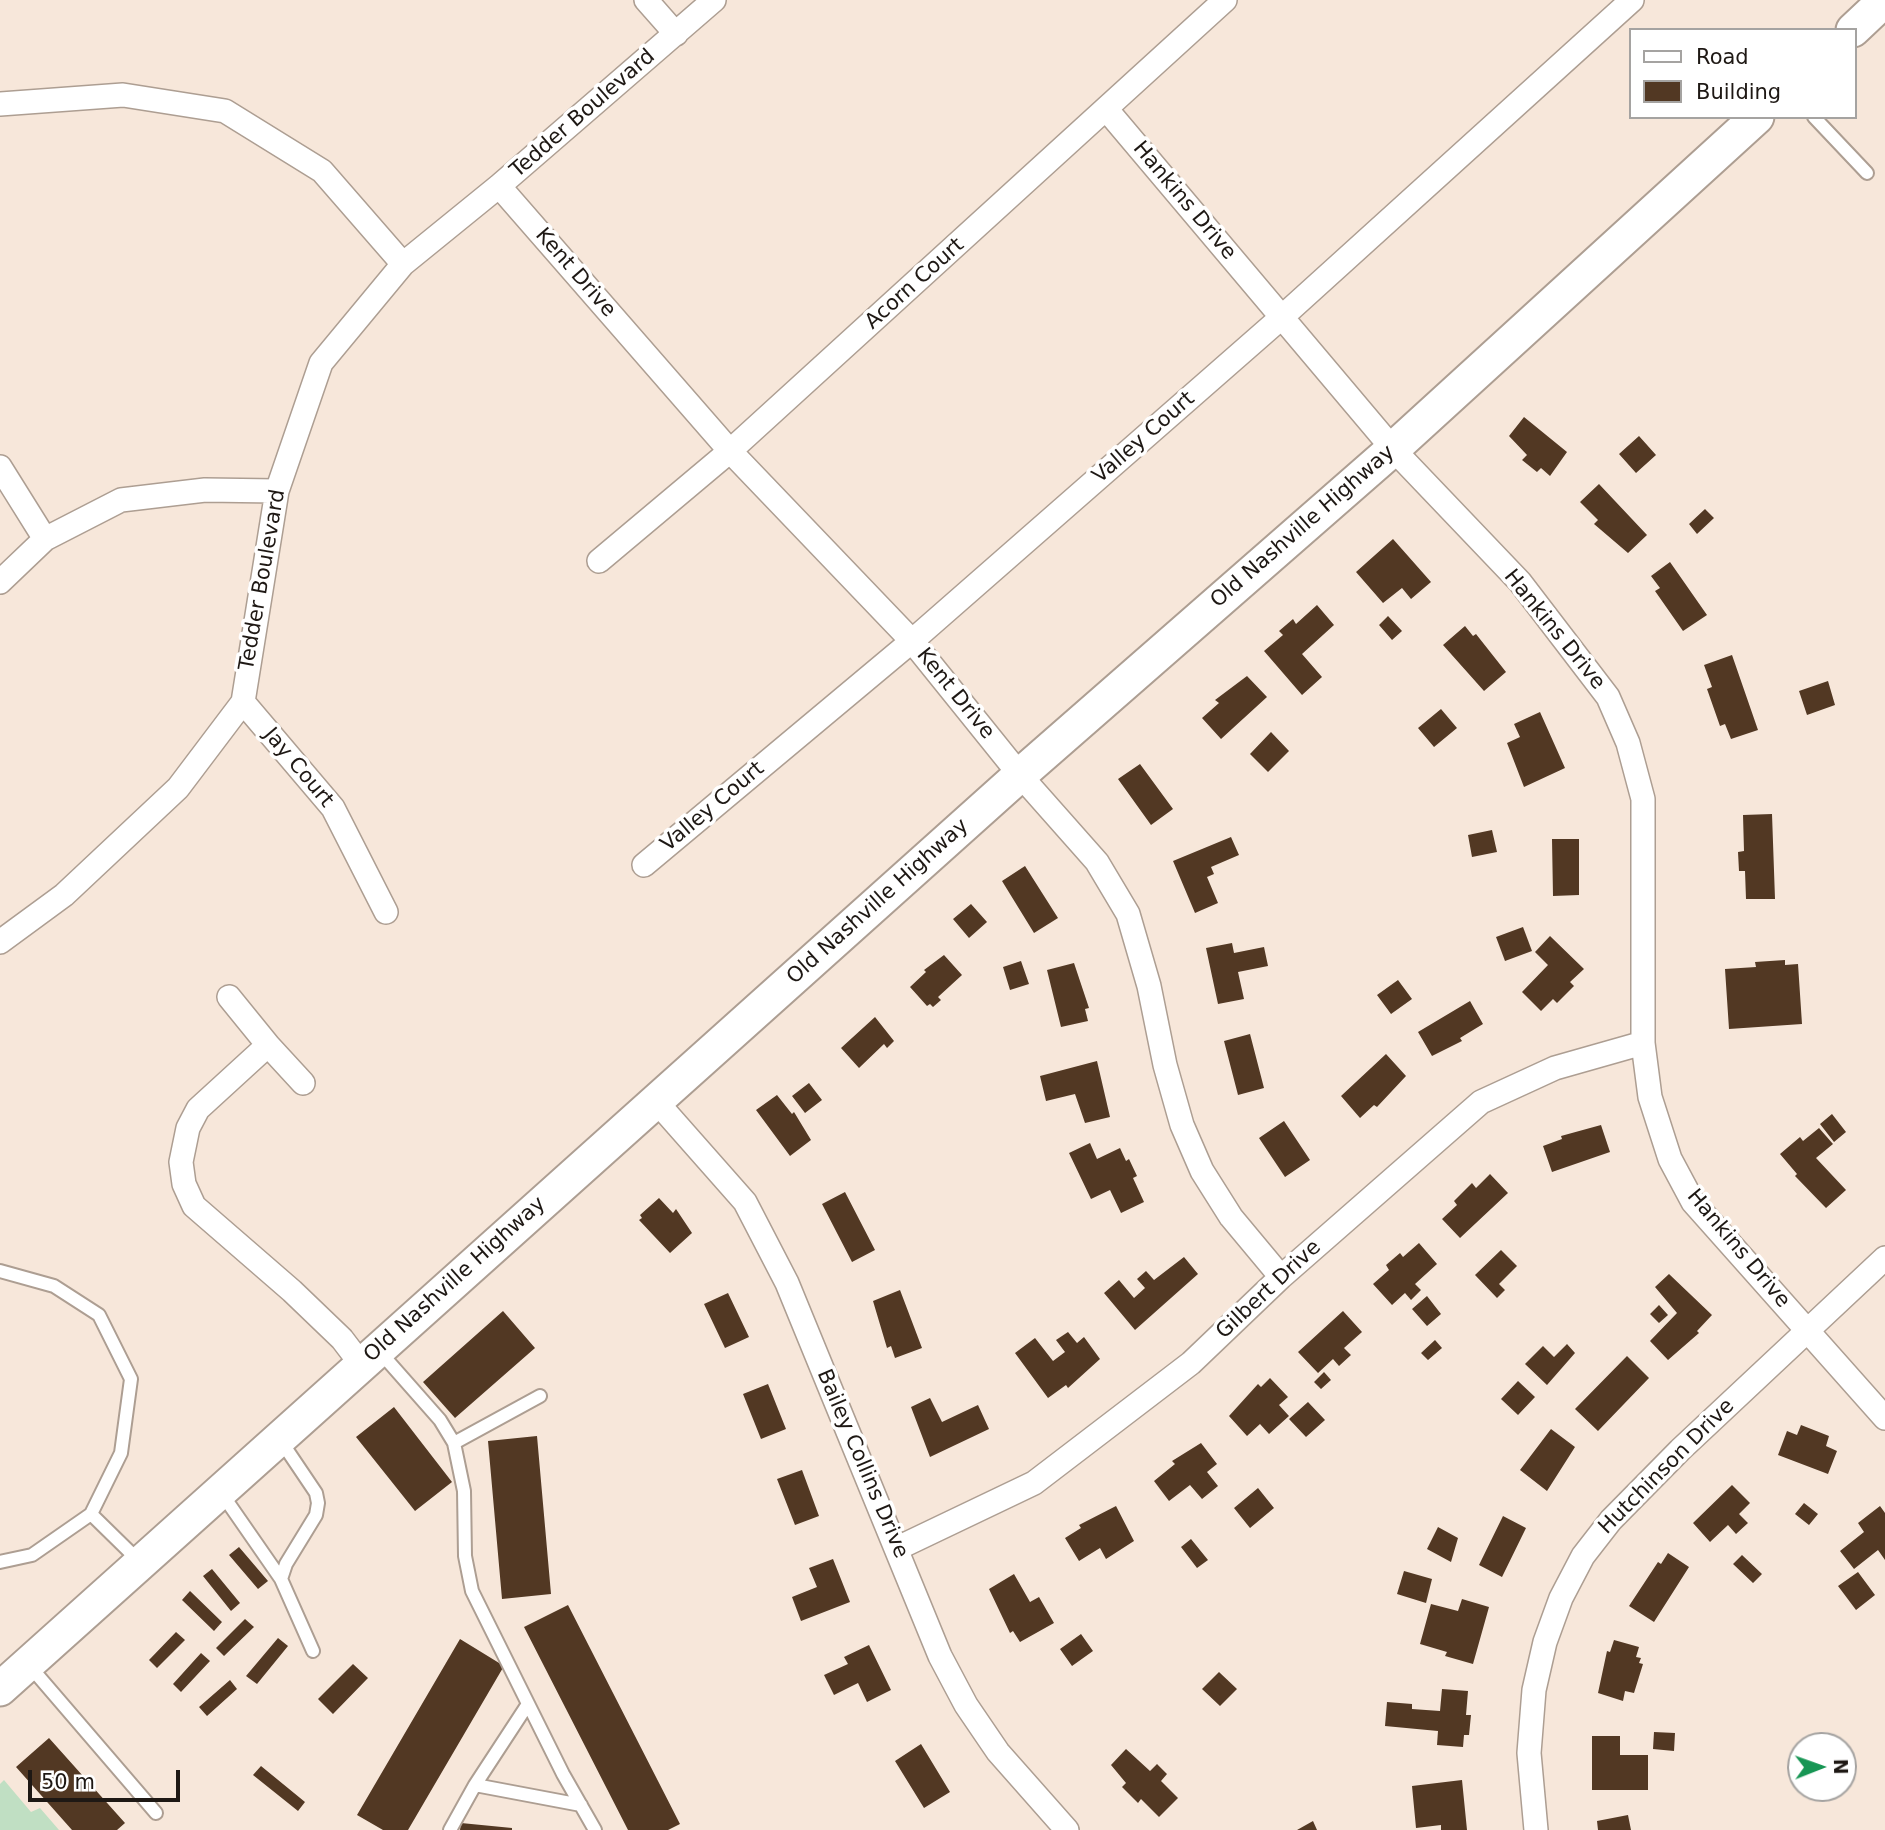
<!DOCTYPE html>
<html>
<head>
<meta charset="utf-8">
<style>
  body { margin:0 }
  #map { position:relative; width:1885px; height:1830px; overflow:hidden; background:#f7e7da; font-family:"DejaVu Sans",sans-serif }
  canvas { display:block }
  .legend { position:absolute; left:1629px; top:28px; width:228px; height:91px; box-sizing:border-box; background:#fff; border:2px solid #a5a3a1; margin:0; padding:9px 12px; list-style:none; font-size:21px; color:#1e1814 }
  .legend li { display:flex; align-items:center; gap:14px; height:35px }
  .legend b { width:35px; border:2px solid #a5a3a1 }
  .north { position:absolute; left:1787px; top:1732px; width:70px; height:70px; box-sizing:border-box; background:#fff; border:2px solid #a5a3a1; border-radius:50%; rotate:89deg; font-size:19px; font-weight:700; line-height:28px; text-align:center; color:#1e1814 }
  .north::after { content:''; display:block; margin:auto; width:24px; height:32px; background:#179654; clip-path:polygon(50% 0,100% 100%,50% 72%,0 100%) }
  .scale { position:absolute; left:28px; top:1770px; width:152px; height:32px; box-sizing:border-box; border:4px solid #1e1814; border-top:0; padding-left:9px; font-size:21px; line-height:24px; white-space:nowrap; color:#1e1814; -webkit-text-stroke:5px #fff; paint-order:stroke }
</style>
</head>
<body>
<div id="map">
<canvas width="1885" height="1830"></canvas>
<ul class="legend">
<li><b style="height:9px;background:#fff"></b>Road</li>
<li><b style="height:19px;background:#523823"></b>Building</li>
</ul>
<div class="north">N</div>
<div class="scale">50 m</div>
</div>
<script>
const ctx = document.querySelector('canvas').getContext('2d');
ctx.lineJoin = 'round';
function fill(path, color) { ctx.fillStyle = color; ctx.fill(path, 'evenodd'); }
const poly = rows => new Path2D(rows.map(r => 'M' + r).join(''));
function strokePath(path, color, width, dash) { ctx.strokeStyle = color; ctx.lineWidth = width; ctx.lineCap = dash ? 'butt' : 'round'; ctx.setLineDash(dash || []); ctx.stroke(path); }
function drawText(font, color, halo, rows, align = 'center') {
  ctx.font = font + ' "DejaVu Sans",sans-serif'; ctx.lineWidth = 7; ctx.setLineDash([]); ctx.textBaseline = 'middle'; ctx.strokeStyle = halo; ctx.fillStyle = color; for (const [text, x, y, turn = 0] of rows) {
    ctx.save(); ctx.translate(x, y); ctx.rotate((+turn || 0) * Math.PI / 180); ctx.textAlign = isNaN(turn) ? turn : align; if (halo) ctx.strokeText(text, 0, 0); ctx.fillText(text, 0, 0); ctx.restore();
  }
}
const green = poly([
  [4,1780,31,1812,40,1808,59,1830,0,1830,0,1784]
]);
const building = poly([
  [1524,417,1567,452,1550,476,1541,468,1537,472,1522,460,1527,455,1509,436],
  [1639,436,1656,455,1636,473,1619,454],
  [1599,484,1647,535,1628,553,1594,524,1598,520,1580,502],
  [1705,509,1714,518,1697,534,1689,524],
  [1393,539,1431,582,1411,599,1402,588,1383,603,1356,572],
  [1670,562,1707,615,1683,631,1655,591,1660,588,1651,576],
  [1317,605,1334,625,1302,654,1322,677,1302,695,1264,651,1283,635,1279,631,1293,619,1296,624],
  [1388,616,1402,631,1392,640,1379,625],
  [1465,626,1473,636,1476,634,1506,672,1484,691,1443,645],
  [1732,655,1758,730,1731,739,1725,724,1720,726,1707,689,1712,687,1704,665],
  [1247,676,1267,697,1221,739,1202,718,1219,703,1215,700],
  [1828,681,1835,705,1807,715,1799,691],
  [1441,709,1457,728,1434,747,1418,728],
  [1540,712,1565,768,1524,787,1507,743,1520,737,1514,724],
  [1271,732,1289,751,1268,772,1250,754],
  [1140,764,1173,809,1151,825,1118,779],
  [1772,814,1775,899,1746,899,1745,871,1739,871,1738,852,1744,851,1743,815],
  [1492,830,1497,852,1472,857,1468,835],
  [1231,837,1239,855,1211,867,1214,874,1207,877,1218,903,1195,913,1173,861],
  [1552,839,1579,839,1579,895,1553,896],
  [1025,866,1058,918,1034,933,1002,881],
  [971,904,987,922,969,938,953,919],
  [1523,927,1532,951,1505,961,1496,937],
  [1550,936,1584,969,1570,982,1574,986,1557,1003,1553,999,1541,1011,1522,992,1548,965,1535,952],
  [1232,943,1234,953,1264,947,1268,966,1238,972,1244,999,1218,1004,1206,948],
  [944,955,962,975,938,997,941,1000,933,1007,930,1004,927,1006,910,987,926,972,924,970],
  [1785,960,1785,965,1798,964,1802,1024,1729,1029,1725,969,1756,967,1755,962],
  [1021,961,1029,984,1010,990,1003,967],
  [1074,963,1089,1008,1085,1009,1088,1021,1061,1027,1047,970],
  [1398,980,1412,999,1391,1014,1377,995],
  [1470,1001,1483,1024,1460,1038,1462,1041,1432,1056,1418,1032],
  [875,1017,894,1041,887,1048,884,1044,859,1068,841,1048],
  [1250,1034,1264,1088,1238,1095,1224,1041],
  [1386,1054,1406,1076,1377,1107,1374,1105,1360,1118,1341,1096],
  [1097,1061,1110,1117,1085,1123,1075,1094,1046,1101,1040,1076],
  [809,1083,822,1100,805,1113,792,1096],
  [777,1095,792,1114,794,1112,811,1140,790,1156,756,1110],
  [1832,1114,1846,1132,1834,1142,1820,1124],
  [1284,1121,1310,1160,1285,1177,1259,1138],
  [1601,1125,1610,1152,1552,1172,1543,1146,1562,1139,1561,1136],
  [1819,1128,1833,1144,1816,1158,1846,1190,1826,1208,1795,1176,1797,1174,1780,1154,1800,1137,1803,1141],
  [1090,1143,1097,1159,1120,1148,1126,1161,1129,1159,1137,1176,1133,1178,1144,1202,1121,1213,1110,1190,1091,1199,1069,1153],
  [1490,1174,1508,1193,1460,1238,1442,1219,1457,1205,1454,1201,1472,1183,1476,1188],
  [845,1192,875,1250,852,1262,822,1204],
  [659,1198,673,1213,676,1209,692,1233,670,1253,639,1220,642,1218,640,1215],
  [1419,1243,1437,1264,1415,1284,1421,1290,1411,1300,1405,1293,1392,1305,1373,1284,1389,1270,1386,1265,1400,1253,1403,1257],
  [1501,1250,1517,1266,1499,1284,1505,1290,1497,1298,1475,1275],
  [1184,1257,1198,1274,1135,1330,1104,1293,1119,1280,1134,1298,1145,1288,1137,1279,1146,1271,1154,1280],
  [1669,1274,1712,1315,1697,1331,1699,1333,1668,1360,1650,1341,1677,1313,1655,1287],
  [900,1290,922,1348,895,1358,891,1346,887,1348,873,1301],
  [728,1293,749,1337,725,1348,704,1304],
  [1427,1296,1441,1314,1427,1326,1412,1309],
  [1659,1305,1668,1315,1659,1323,1650,1314],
  [503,1311,535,1348,455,1418,423,1382],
  [1343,1311,1362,1332,1344,1348,1351,1355,1339,1366,1333,1359,1318,1373,1298,1352],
  [1068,1332,1077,1343,1084,1337,1100,1359,1068,1388,1066,1385,1048,1398,1015,1353,1035,1338,1053,1361,1065,1352,1056,1340],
  [1435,1340,1442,1348,1428,1360,1421,1353],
  [1567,1344,1575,1353,1547,1385,1525,1364,1543,1346,1554,1357],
  [1627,1356,1649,1378,1598,1431,1575,1409],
  [1324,1372,1331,1380,1321,1389,1314,1382],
  [1270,1378,1288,1397,1279,1405,1289,1416,1269,1434,1260,1424,1247,1436,1229,1416,1258,1384,1261,1387],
  [1518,1381,1535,1397,1518,1415,1501,1399],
  [768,1384,786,1429,761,1439,743,1394],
  [930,1398,942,1422,978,1405,989,1429,930,1457,911,1407],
  [1308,1402,1325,1420,1306,1437,1289,1419],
  [394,1407,452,1482,415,1511,356,1437],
  [1801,1425,1829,1436,1826,1446,1837,1451,1828,1474,1778,1455,1787,1431,1797,1435],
  [1551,1429,1575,1447,1547,1491,1520,1470],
  [537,1436,551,1594,502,1599,488,1441],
  [1201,1443,1217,1464,1207,1472,1218,1486,1202,1499,1190,1485,1169,1501,1154,1481,1175,1464,1172,1461],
  [802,1470,819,1516,795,1525,777,1479],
  [1732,1485,1750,1503,1739,1514,1748,1523,1736,1534,1728,1525,1710,1542,1693,1523],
  [1258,1488,1274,1508,1250,1528,1234,1508],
  [1804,1503,1818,1514,1809,1525,1795,1514],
  [1116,1506,1134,1541,1106,1559,1100,1548,1079,1561,1065,1538,1081,1528,1079,1525],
  [1880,1506,1885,1513,1885,1560,1878,1550,1854,1569,1840,1551,1864,1532,1858,1523],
  [1503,1516,1526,1528,1502,1577,1479,1565],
  [1438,1527,1458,1538,1451,1562,1427,1549],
  [1191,1539,1208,1560,1197,1568,1181,1547],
  [239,1547,268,1581,258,1589,229,1555],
  [1668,1553,1689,1567,1654,1622,1629,1606,1658,1562,1661,1564],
  [1742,1555,1762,1574,1753,1583,1733,1564],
  [833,1559,850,1602,801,1621,792,1597,817,1587,809,1568],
  [212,1569,240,1603,231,1611,203,1576],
  [1404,1571,1432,1579,1426,1603,1397,1594],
  [1858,1572,1875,1595,1856,1610,1838,1586],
  [1014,1574,1030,1602,1039,1597,1054,1623,1020,1642,1013,1631,1010,1633,989,1589],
  [190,1591,222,1622,214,1631,182,1600],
  [1462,1599,1489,1607,1473,1664,1445,1656,1447,1652,1420,1644,1431,1604,1458,1611],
  [568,1605,680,1824,668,1830,628,1830,524,1627],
  [245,1619,254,1627,224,1656,216,1648],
  [176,1632,185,1640,157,1668,149,1660],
  [1081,1634,1093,1651,1072,1666,1060,1649],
  [278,1638,288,1646,257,1684,246,1676],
  [460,1639,504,1666,408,1830,383,1830,357,1815],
  [1614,1640,1639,1647,1636,1657,1641,1658,1639,1663,1643,1664,1634,1693,1625,1691,1623,1701,1598,1693,1607,1651,1610,1652],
  [869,1645,891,1690,867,1702,858,1683,834,1695,824,1675,848,1664,844,1657],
  [201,1653,210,1661,181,1692,173,1684],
  [353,1664,368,1678,333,1714,318,1699],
  [1219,1672,1237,1689,1220,1706,1202,1689],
  [230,1680,237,1689,207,1716,199,1707],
  [1442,1689,1468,1691,1466,1715,1471,1715,1469,1735,1464,1735,1463,1747,1437,1745,1438,1731,1385,1726,1387,1702,1412,1704,1412,1709,1440,1711],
  [1654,1732,1675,1733,1674,1751,1653,1749],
  [1592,1736,1620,1736,1620,1755,1648,1755,1648,1790,1592,1790],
  [49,1738,125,1823,117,1830,72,1830,16,1767],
  [921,1744,950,1792,924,1808,895,1761],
  [1126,1749,1150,1771,1157,1764,1167,1774,1161,1781,1178,1798,1159,1817,1141,1799,1138,1803,1122,1787,1126,1783,1111,1765],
  [261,1766,305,1802,298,1811,253,1775],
  [1462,1780,1467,1830,1441,1830,1441,1825,1416,1828,1412,1786],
  [1628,1815,1631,1830,1598,1830,1597,1821],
  [1313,1821,1317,1830,1297,1830],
  [461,1823,512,1828,512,1830,460,1830]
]);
const lane = poly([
  [1814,117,1867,173],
  [0,1271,54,1286,99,1315,131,1379,121,1453,91,1514,32,1555,0,1562],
  [380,1352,440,1420,454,1443,464,1491,465,1556,472,1591,563,1774,595,1830],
  [281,1441,316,1493,318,1503,316,1515,286,1564,281,1579,313,1651],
  [454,1443,540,1396],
  [220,1491,281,1579],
  [91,1514,140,1562],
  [28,1664,156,1813],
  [475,1785,581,1805],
  [450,1830,475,1785,528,1704]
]);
const street = poly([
  [646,0,676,34],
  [0,104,123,95,225,111,322,171,403,264],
  [1107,110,1393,449,1520,582,1608,697,1628,743,1643,799,1643,1043,1650,1097,1670,1159,1693,1202,1885,1418],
  [499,186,730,451,912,641,1020,775,1097,862,1128,914,1149,986,1165,1065,1182,1125,1202,1171,1231,1217,1281,1277],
  [0,467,45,539],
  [599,561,730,451,1225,0],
  [0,582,45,539,121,500,205,490,277,491],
  [243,702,333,808,386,912],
  [644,865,912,641,1282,317,1632,0],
  [0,942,64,895,178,788,243,702,277,491,321,363,403,264,499,186,714,0],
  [229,997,268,1045],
  [303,1083,268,1045,198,1109,188,1128,181,1162,184,1184,194,1206,292,1291,342,1339,361,1364],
  [655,1100,745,1202,787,1283,940,1656,966,1705,998,1752,1067,1830],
  [898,1548,1034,1483,1191,1363,1281,1277,1481,1102,1555,1068,1643,1043],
  [1536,1830,1529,1753,1534,1690,1545,1642,1561,1598,1583,1556,1611,1520,1680,1450,1885,1258]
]);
const secondary = poly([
  [1853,30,1885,0],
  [0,1689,1020,775,1393,449,1757,117]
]);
const streetNames = [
  ["Tedder Boulevard",583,114,-41],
  ["Hankins Drive",1184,201,50],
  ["Kent Drive",575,273,49],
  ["Acorn Court",915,284,-42],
  ["Valley Court",1144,438,-41],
  ["Old Nashville Highway",1303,527,-41],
  ["Tedder Boulevard",263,580,-80],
  ["Hankins Drive",1554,630,51],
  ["Kent Drive",955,694,51],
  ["Jay Court",298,768,50],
  ["Valley Court",713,807,-40],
  ["Old Nashville Highway",878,902,-42],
  ["Hankins Drive",1738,1249,50],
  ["Old Nashville Highway",455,1280,-42],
  ["Gilbert Drive",1269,1290,-43],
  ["Bailey Collins Drive",862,1464,67],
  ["Hutchinson Drive",1667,1467,-45]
];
fill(green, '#c0dfc3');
fill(building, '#523823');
strokePath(lane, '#ad9e92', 16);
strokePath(street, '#ad9e92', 26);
strokePath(secondary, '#ad9e92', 37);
strokePath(lane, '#fff', 12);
strokePath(street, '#fff', 23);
strokePath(secondary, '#fff', 33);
drawText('21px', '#1e1814', '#fff', streetNames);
</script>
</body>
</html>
